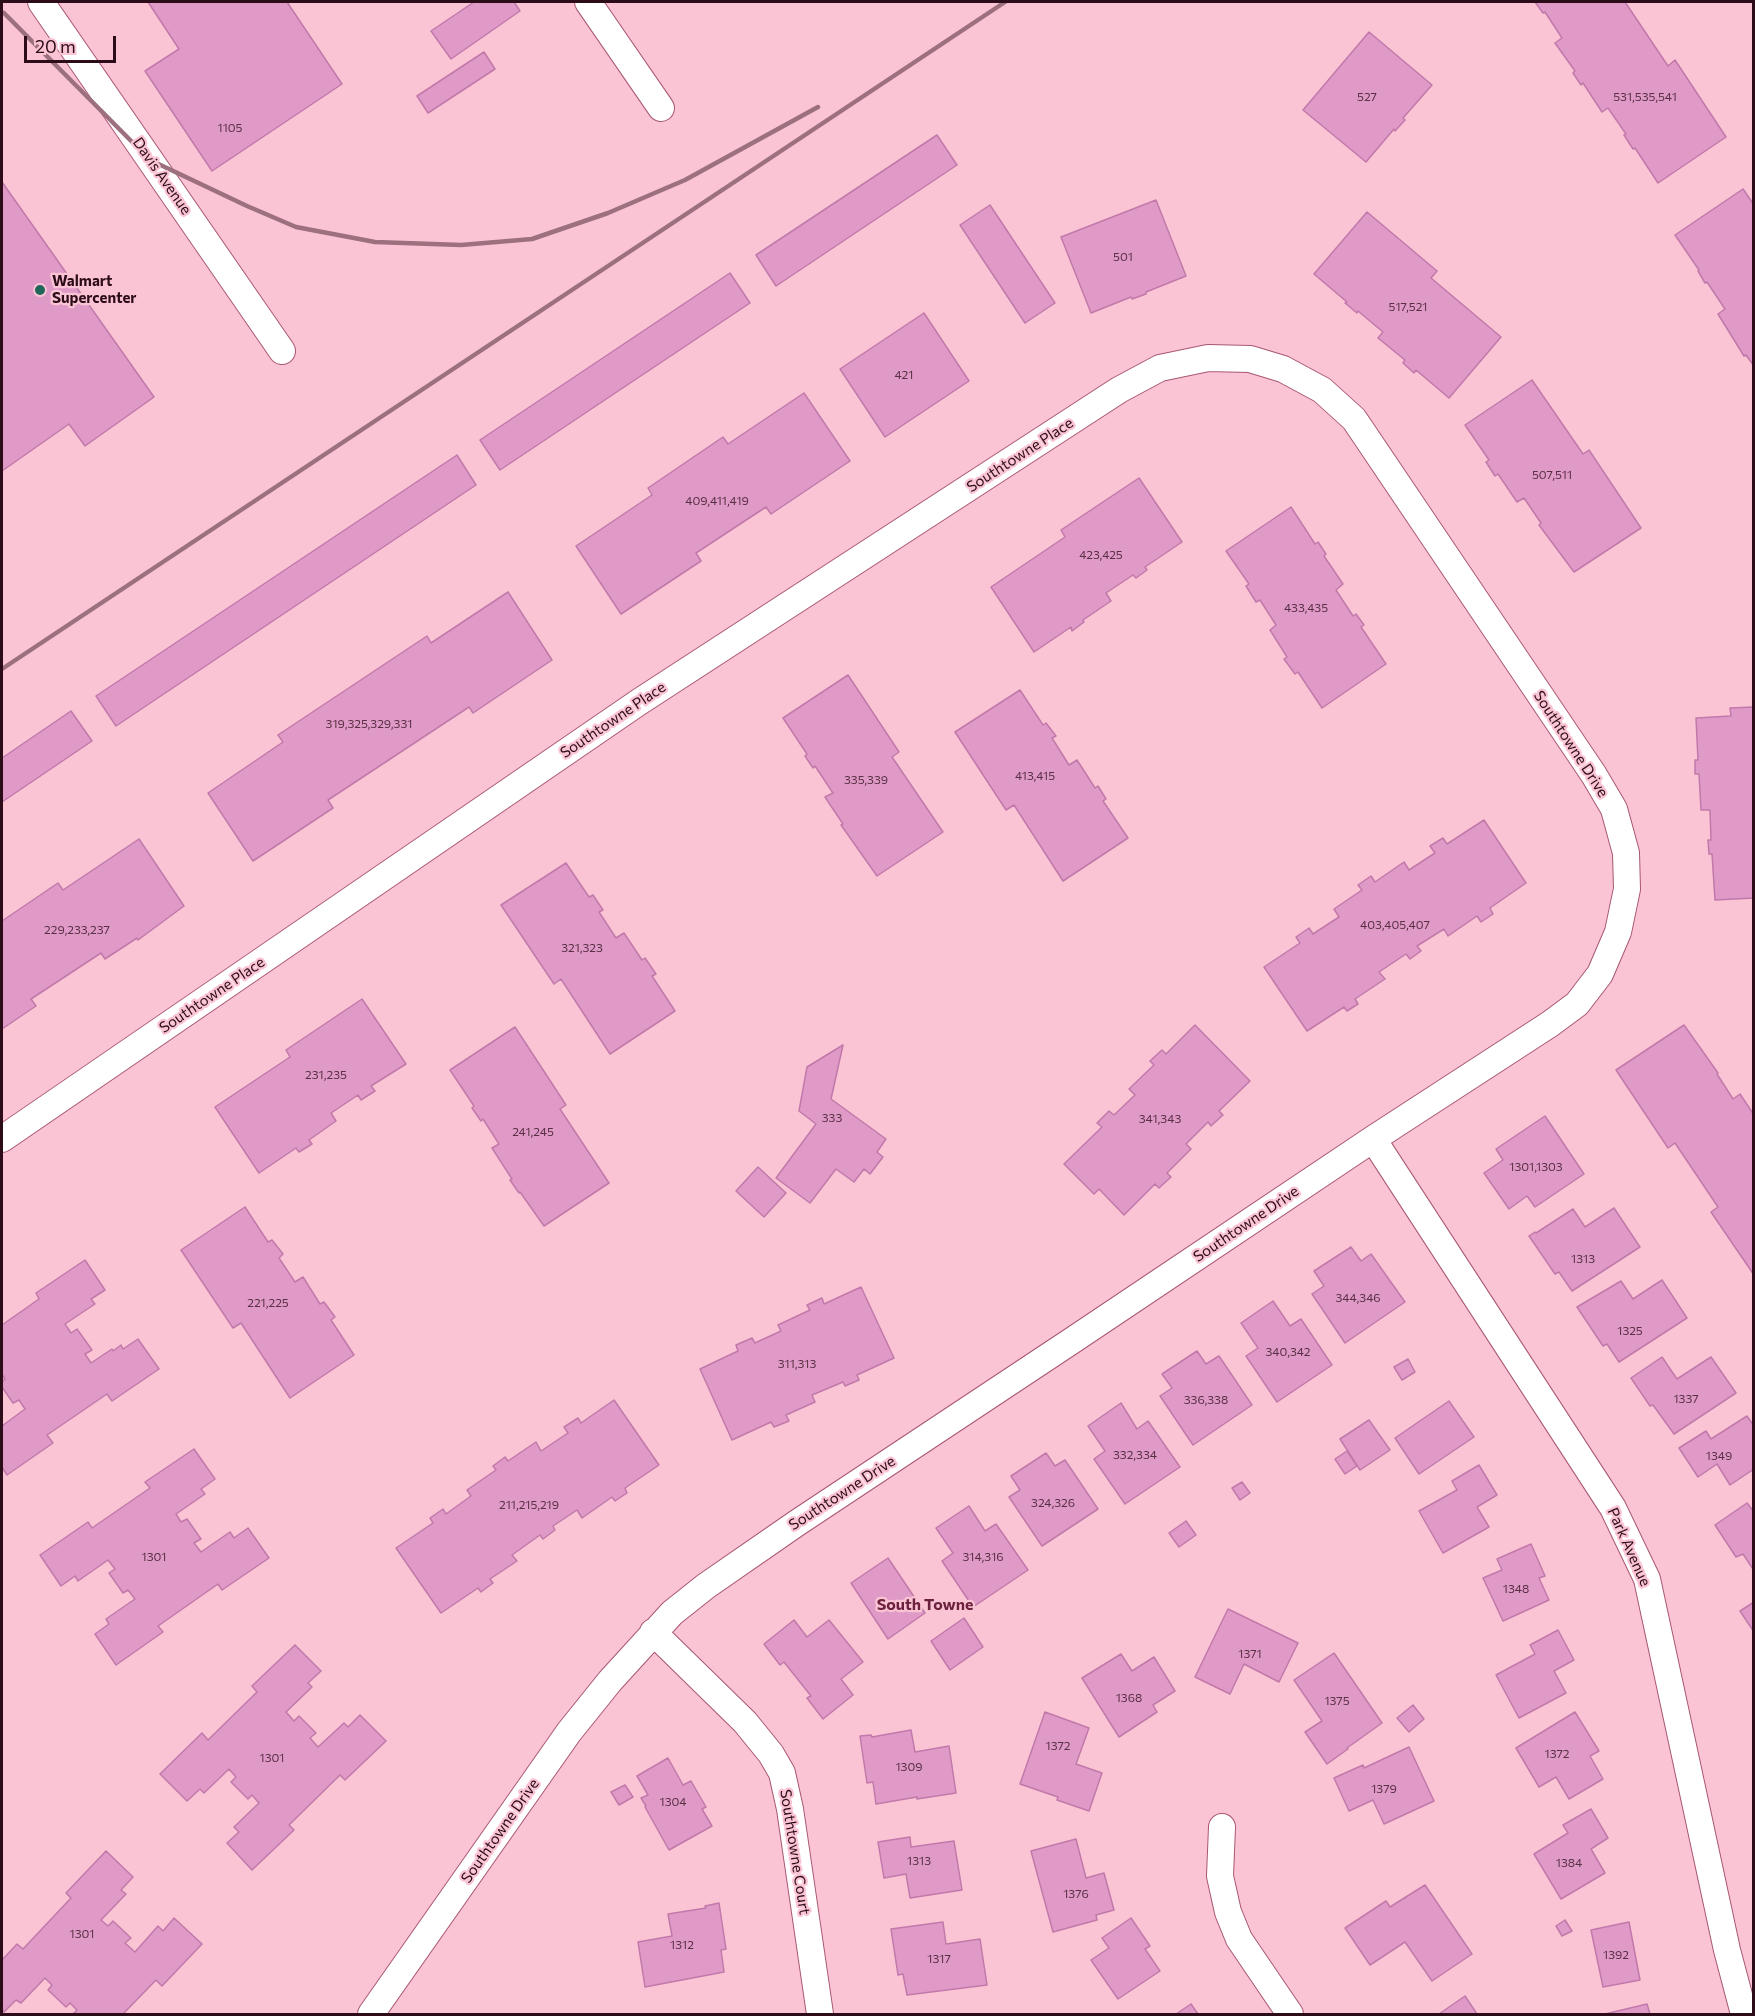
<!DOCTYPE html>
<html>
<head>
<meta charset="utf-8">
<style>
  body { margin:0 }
  #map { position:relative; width:1755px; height:2016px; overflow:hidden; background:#fbc4d4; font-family:Commissioner,sans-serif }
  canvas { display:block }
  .frame { position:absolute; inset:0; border:3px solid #2c0c18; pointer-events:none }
  .scale { position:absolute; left:24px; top:36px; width:92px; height:27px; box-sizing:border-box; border:3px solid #2c0c18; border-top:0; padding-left:8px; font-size:18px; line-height:21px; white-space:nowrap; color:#2c0c18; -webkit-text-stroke:4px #fbc4d4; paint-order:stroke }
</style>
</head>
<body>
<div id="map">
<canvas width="1755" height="2016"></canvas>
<div class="frame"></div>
<div class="scale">20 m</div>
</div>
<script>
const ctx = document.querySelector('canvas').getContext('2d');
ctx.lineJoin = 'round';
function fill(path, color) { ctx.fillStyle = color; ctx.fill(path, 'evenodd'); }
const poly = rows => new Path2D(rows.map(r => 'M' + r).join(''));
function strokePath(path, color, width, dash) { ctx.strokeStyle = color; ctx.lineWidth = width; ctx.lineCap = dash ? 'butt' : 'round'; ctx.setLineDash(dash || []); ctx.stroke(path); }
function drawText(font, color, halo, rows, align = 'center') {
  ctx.font = font + ' Commissioner,sans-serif'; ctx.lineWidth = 4.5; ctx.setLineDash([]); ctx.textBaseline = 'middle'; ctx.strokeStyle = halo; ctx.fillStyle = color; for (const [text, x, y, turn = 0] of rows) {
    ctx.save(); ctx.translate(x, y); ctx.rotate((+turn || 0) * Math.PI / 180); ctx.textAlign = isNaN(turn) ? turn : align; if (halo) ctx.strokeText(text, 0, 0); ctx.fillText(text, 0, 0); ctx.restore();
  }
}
const building = poly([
  [148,2,287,2,342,84,212,171,145,71,179,49,148,2],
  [474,2,514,2,520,11,451,59,431,31,474,2],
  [1535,2,1625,2,1668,66,1675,60,1726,137,1658,183,1635,148,1633,149,1624,135,1626,134,1608,108,1602,112,1583,83,1581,85,1573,73,1575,71,1555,43,1562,38,1545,12,1543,13,1535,2],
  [1369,32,1432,85,1403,118,1405,120,1395,131,1394,129,1366,162,1303,110,1369,32],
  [484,52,495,69,428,113,417,96,484,52],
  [937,135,957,165,776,286,756,255,937,135],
  [2,182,154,397,85,446,69,424,2,471,2,182],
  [1743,189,1754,205,1754,366,1746,355,1744,356,1718,314,1725,309,1707,282,1705,283,1698,271,1699,270,1675,235,1743,189],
  [1156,200,1186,276,1146,292,1146,294,1132,299,1131,297,1091,313,1061,237,1156,200],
  [990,205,1055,303,1025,323,960,225,990,205],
  [1367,212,1437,271,1431,278,1501,337,1449,398,1416,370,1414,373,1403,363,1405,360,1378,338,1383,332,1358,311,1357,313,1345,303,1347,302,1314,274,1367,212],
  [730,273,750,303,500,470,480,440,730,273],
  [924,313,969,381,885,437,840,369,924,313],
  [1532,380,1583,454,1589,450,1641,528,1574,572,1539,525,1541,523,1524,498,1517,502,1498,474,1495,476,1486,462,1489,460,1465,425,1532,380],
  [804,393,850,461,771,514,766,507,696,553,701,561,621,614,576,546,652,495,648,488,723,437,728,444,804,393],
  [457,455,476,485,116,726,96,696,457,455],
  [1139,478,1182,542,1145,567,1147,570,1136,578,1133,575,1106,593,1111,601,1083,620,1084,622,1072,631,1071,627,1034,652,991,587,1065,537,1061,530,1139,478],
  [1291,507,1315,544,1318,542,1326,554,1324,556,1343,584,1336,590,1353,616,1356,614,1364,625,1361,627,1386,664,1322,708,1298,672,1295,674,1284,659,1287,657,1270,630,1276,625,1260,600,1256,602,1246,586,1249,584,1226,551,1291,507],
  [508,592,552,660,473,713,469,707,328,800,333,808,253,861,208,793,283,742,278,735,427,636,431,643,508,592],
  [848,675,899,752,892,757,943,832,877,876,841,825,843,824,825,797,833,793,815,766,813,768,805,756,807,754,783,718,848,675],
  [1020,690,1043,725,1046,723,1056,736,1052,738,1069,765,1077,760,1095,788,1098,786,1106,799,1103,801,1128,838,1063,881,1014,805,1006,810,955,732,1020,690],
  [1754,707,1754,898,1715,900,1712,854,1709,854,1708,840,1711,840,1710,810,1701,810,1699,774,1695,774,1695,760,1698,760,1696,718,1731,716,1730,708,1754,707],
  [71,711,92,741,2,802,2,758,71,711],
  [1484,820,1526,883,1490,908,1493,914,1481,922,1477,916,1448,936,1444,929,1417,946,1421,951,1410,959,1406,954,1379,972,1385,979,1355,999,1358,1004,1347,1011,1344,1007,1307,1031,1264,967,1300,943,1296,937,1309,928,1313,934,1339,917,1334,909,1362,890,1358,885,1371,876,1375,882,1404,862,1409,870,1435,853,1430,846,1443,838,1447,844,1484,820],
  [139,839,184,906,138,940,137,938,105,959,101,953,31,999,36,1006,2,1029,2,921,58,883,63,890,139,839],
  [566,863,589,897,593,895,603,910,599,912,616,938,624,933,642,960,645,958,656,974,652,976,675,1011,610,1054,561,979,554,984,501,905,566,863],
  [362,999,406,1064,371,1086,375,1091,361,1100,358,1095,331,1113,336,1121,309,1140,312,1144,299,1152,296,1148,259,1173,215,1107,290,1057,286,1050,362,999],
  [1195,1025,1250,1081,1219,1111,1223,1115,1211,1126,1208,1122,1186,1144,1191,1149,1167,1173,1171,1177,1159,1188,1155,1184,1124,1215,1099,1189,1094,1194,1064,1164,1102,1127,1097,1123,1109,1111,1114,1115,1135,1095,1129,1089,1154,1065,1150,1061,1162,1050,1166,1054,1195,1025],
  [1684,1025,1718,1073,1717,1074,1733,1099,1740,1094,1754,1115,1754,1275,1711,1212,1718,1207,1675,1143,1668,1148,1616,1070,1684,1025],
  [515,1027,566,1105,560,1109,609,1183,544,1226,520,1192,519,1193,510,1180,512,1179,492,1148,499,1144,483,1119,481,1121,472,1108,474,1106,450,1070,515,1027],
  [843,1045,831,1099,886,1139,877,1152,883,1157,870,1174,864,1169,854,1182,836,1169,810,1203,776,1178,816,1124,799,1111,807,1067,843,1045],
  [1545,1116,1584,1174,1535,1207,1527,1196,1509,1209,1484,1173,1503,1160,1496,1149,1545,1116],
  [758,1167,786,1193,764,1217,736,1191,758,1167],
  [245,1207,268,1242,272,1240,283,1254,279,1258,295,1282,303,1277,320,1304,324,1302,335,1317,331,1320,354,1355,290,1398,241,1323,233,1328,181,1250,245,1207],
  [1614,1208,1640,1247,1572,1291,1559,1272,1555,1274,1529,1236,1535,1232,1536,1233,1573,1209,1585,1227,1614,1208],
  [1351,1247,1361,1261,1371,1254,1405,1302,1345,1343,1312,1294,1324,1286,1314,1271,1351,1247],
  [85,1260,105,1290,91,1299,95,1304,65,1324,71,1333,77,1329,92,1350,85,1354,91,1363,112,1349,113,1351,121,1345,123,1349,138,1339,159,1369,112,1401,107,1394,47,1435,53,1443,7,1475,2,1467,2,1426,25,1409,19,1400,13,1403,2,1387,2,1382,5,1379,2,1374,2,1325,39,1299,36,1293,85,1260],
  [1662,1280,1687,1318,1619,1362,1607,1344,1603,1346,1577,1307,1621,1281,1633,1299,1662,1280],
  [861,1287,894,1358,857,1375,859,1380,845,1386,843,1382,812,1395,815,1402,786,1415,789,1421,774,1427,771,1422,732,1440,700,1369,738,1351,736,1345,752,1338,755,1343,781,1331,778,1325,810,1310,807,1305,822,1298,824,1304,861,1287],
  [1273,1301,1290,1326,1301,1319,1332,1365,1277,1402,1246,1356,1258,1348,1241,1323,1273,1301],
  [1197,1351,1206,1364,1219,1356,1252,1405,1193,1445,1160,1396,1172,1388,1162,1374,1197,1351],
  [1662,1357,1677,1379,1711,1357,1736,1393,1674,1434,1653,1405,1650,1406,1631,1378,1662,1357],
  [1408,1359,1415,1372,1402,1380,1394,1367,1408,1359],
  [614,1400,659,1465,625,1488,627,1493,615,1501,612,1497,582,1518,577,1510,553,1526,555,1530,543,1539,540,1535,512,1555,517,1561,490,1579,493,1583,481,1592,478,1588,441,1613,396,1548,433,1523,430,1518,443,1509,446,1514,471,1496,467,1490,496,1470,493,1466,505,1457,508,1461,536,1442,541,1451,568,1433,564,1427,578,1418,581,1423,614,1400],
  [1449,1401,1474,1437,1419,1474,1395,1438,1449,1401],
  [1121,1403,1137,1429,1148,1421,1180,1467,1125,1504,1094,1459,1105,1451,1088,1426,1121,1403],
  [1747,1416,1754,1426,1754,1469,1730,1485,1717,1464,1698,1477,1679,1448,1706,1431,1711,1439,1747,1416],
  [1369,1420,1390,1450,1360,1470,1340,1439,1369,1420],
  [194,1449,215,1479,201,1489,205,1494,176,1514,181,1522,187,1519,201,1539,194,1543,201,1552,230,1532,234,1538,248,1528,269,1558,222,1590,218,1584,158,1626,163,1632,116,1665,95,1634,109,1624,106,1619,135,1599,128,1590,123,1593,109,1573,115,1569,108,1560,78,1581,75,1576,61,1586,40,1555,88,1522,92,1528,150,1488,145,1482,194,1449],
  [1347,1451,1357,1466,1345,1474,1335,1459,1347,1451],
  [1046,1453,1055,1466,1065,1460,1098,1509,1042,1546,1009,1497,1020,1490,1011,1476,1046,1453],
  [1479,1465,1497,1495,1477,1507,1489,1527,1443,1553,1419,1511,1457,1490,1452,1481,1479,1465],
  [1242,1482,1250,1493,1240,1500,1232,1488,1242,1482],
  [1747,1503,1754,1512,1753,1569,1743,1554,1736,1557,1715,1525,1747,1503],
  [969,1506,985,1531,996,1524,1028,1570,973,1607,942,1561,953,1553,936,1528,969,1506],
  [1186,1521,1196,1535,1179,1547,1169,1533,1186,1521],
  [1531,1544,1545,1576,1539,1578,1549,1600,1503,1621,1483,1578,1502,1570,1497,1559,1531,1544],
  [888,1558,925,1613,888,1639,851,1583,888,1558],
  [1754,1602,1754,1632,1740,1611,1754,1602],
  [1228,1609,1298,1643,1279,1682,1244,1664,1230,1694,1195,1677,1228,1609],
  [964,1618,983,1647,950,1670,931,1641,964,1618],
  [794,1620,807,1637,829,1620,863,1662,841,1679,853,1695,823,1719,807,1698,811,1696,784,1662,780,1665,764,1644,794,1620],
  [1558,1630,1574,1660,1554,1671,1566,1693,1519,1718,1496,1675,1535,1654,1530,1645,1558,1630],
  [295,1645,321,1671,308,1683,312,1687,286,1712,294,1721,299,1716,316,1733,310,1738,318,1747,344,1723,348,1727,360,1715,386,1741,345,1780,340,1775,289,1825,294,1830,252,1870,227,1843,239,1832,234,1827,259,1803,252,1795,248,1799,231,1782,236,1777,229,1769,204,1793,200,1789,187,1801,160,1774,202,1733,208,1740,257,1692,252,1686,295,1645],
  [1334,1653,1382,1723,1347,1748,1348,1749,1327,1764,1305,1732,1322,1721,1294,1680,1334,1653],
  [1121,1654,1132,1671,1154,1657,1175,1691,1153,1705,1157,1712,1119,1737,1082,1678,1121,1654],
  [1413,1705,1424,1719,1409,1732,1397,1718,1413,1705],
  [1045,1712,1089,1728,1076,1764,1102,1773,1089,1811,1057,1800,1058,1797,1020,1784,1045,1712],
  [1575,1712,1599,1751,1590,1756,1603,1779,1569,1799,1556,1777,1539,1787,1516,1748,1575,1712],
  [911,1730,915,1752,949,1746,956,1793,917,1799,917,1797,876,1804,873,1782,867,1783,860,1736,871,1735,872,1737,911,1730],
  [1409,1747,1434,1801,1384,1824,1373,1800,1349,1811,1334,1778,1363,1765,1364,1768,1409,1747],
  [668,1758,683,1785,691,1781,706,1807,702,1809,712,1826,669,1850,645,1807,646,1806,641,1798,648,1795,637,1776,668,1758],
  [625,1785,633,1797,619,1805,611,1792,625,1785],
  [1591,1809,1608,1838,1591,1849,1605,1873,1561,1899,1534,1854,1568,1833,1563,1825,1591,1809],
  [910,1837,911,1847,954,1841,962,1890,910,1898,906,1874,884,1878,878,1842,910,1837],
  [1076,1839,1086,1878,1104,1873,1114,1910,1096,1915,1097,1920,1053,1932,1031,1851,1076,1839],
  [106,1851,133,1877,121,1890,126,1894,101,1920,108,1926,113,1921,131,1938,125,1943,135,1952,158,1926,163,1931,174,1918,202,1944,162,1986,156,1980,123,2014,73,2014,77,2010,70,2003,66,2007,48,1990,52,1985,45,1978,21,2003,16,2000,4,2012,2,2009,2,1960,17,1944,23,1949,71,1898,66,1893,106,1851],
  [1425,1885,1472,1954,1432,1981,1405,1942,1370,1965,1345,1928,1386,1901,1390,1907,1425,1885],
  [719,1903,726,1949,721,1950,724,1972,645,1987,638,1942,672,1936,668,1914,706,1908,705,1906,719,1903],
  [1131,1918,1150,1946,1145,1949,1160,1971,1118,1999,1091,1960,1109,1948,1102,1938,1131,1918],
  [1565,1920,1572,1931,1562,1936,1556,1926,1565,1920],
  [943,1922,946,1944,980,1939,987,1985,907,1995,903,1974,898,1975,891,1929,943,1922],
  [1629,1922,1640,1980,1603,1987,1591,1930,1629,1922],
  [1465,1996,1477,2014,1439,2014,1465,1996],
  [1191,2004,1198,2014,1176,2014,1191,2004],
  [1647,2004,1650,2014,1605,2014,1647,2004]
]);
const minor = poly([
  [41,2,282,351],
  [588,2,661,108],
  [2,1139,639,702,1119,390,1160,368,1208,358,1250,359,1283,369,1322,390,1354,419,1594,775,1614,809,1626,853,1627,889,1618,932,1600,974,1577,1004,1550,1024,1373,1139,1073,1340,797,1523,706,1586,672,1613,610,1681,569,1732,371,2014],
  [1373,1139,1613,1508,1647,1579,1727,1950,1744,2014],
  [653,1632,745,1722,771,1754,782,1773,790,1809,820,2014],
  [1222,1827,1220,1876,1228,1912,1239,1939,1290,2014]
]);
const rail = poly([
  [4,13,150,160,247,206,296,227,375,242,461,245,532,239,608,213,685,180,818,107],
  [2,669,1005,2]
]);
const markers = [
  [40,290,6,"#1f675b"]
];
const numberNames = [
  ["527",1367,97],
  ["531,535,541",1645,97],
  ["1105",230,128],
  ["501",1123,257],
  ["517,521",1408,307],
  ["421",904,375],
  ["507,511",1552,475],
  ["409,411,419",717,501],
  ["423,425",1101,555],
  ["433,435",1306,608],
  ["319,325,329,331",369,724],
  ["413,415",1035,776],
  ["335,339",866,780],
  ["403,405,407",1395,925],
  ["229,233,237",77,930],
  ["321,323",582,948],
  ["231,235",326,1075],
  ["333",832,1118],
  ["341,343",1160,1119],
  ["241,245",533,1132],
  ["1301,1303",1536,1167],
  ["1313",1583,1259],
  ["344,346",1358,1298],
  ["221,225",268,1303],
  ["1325",1630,1331],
  ["340,342",1288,1352],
  ["311,313",797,1364],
  ["1337",1686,1399],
  ["336,338",1206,1400],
  ["332,334",1135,1455],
  ["1349",1719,1456],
  ["324,326",1053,1503],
  ["211,215,219",529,1505],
  ["1301",154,1557],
  ["314,316",983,1557],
  ["1348",1516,1589],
  ["1371",1250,1654],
  ["1368",1129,1698],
  ["1375",1337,1701],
  ["1372",1058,1746],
  ["1372",1557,1754],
  ["1301",272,1758],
  ["1309",909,1767],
  ["1379",1384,1789],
  ["1304",673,1802],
  ["1313",919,1861],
  ["1384",1569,1863],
  ["1376",1076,1894],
  ["1301",82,1934],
  ["1312",682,1945],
  ["1392",1616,1955],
  ["1317",939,1959]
];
const streetNames = [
  ["Davis Avenue",162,176,55],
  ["Southtowne Place",1020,455,-33],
  ["Southtowne Place",613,720,-34],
  ["Southtowne Drive",1571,744,57],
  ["Southtowne Place",212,995,-34],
  ["Southtowne Drive",1246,1224,-34],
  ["Southtowne Drive",842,1493,-33],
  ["Park Avenue",1629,1547,66],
  ["Southtowne Drive",500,1831,-55],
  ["Southtowne Court",795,1852,81]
];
const poiNames = [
  ["Walmart",52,281],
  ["Supercenter",52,298]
];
const neighbourhoodNames = [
  ["South Towne",925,1605]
];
fill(building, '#e09ac8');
strokePath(building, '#c179aa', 1.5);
strokePath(minor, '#a85772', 28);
strokePath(minor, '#fff', 26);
strokePath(rail, '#9c707e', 4.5);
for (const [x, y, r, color] of markers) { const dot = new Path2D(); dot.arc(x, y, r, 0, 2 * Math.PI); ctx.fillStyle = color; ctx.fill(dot); strokePath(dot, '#fbc4d4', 2); }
drawText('12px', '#593044', null, numberNames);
drawText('15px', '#2c0c18', '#fbc4d4', streetNames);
drawText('bold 15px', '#2c0c18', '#fbc4d4', poiNames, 'left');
drawText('bold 16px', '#6c223f', '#fbc4d4', neighbourhoodNames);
</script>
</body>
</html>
